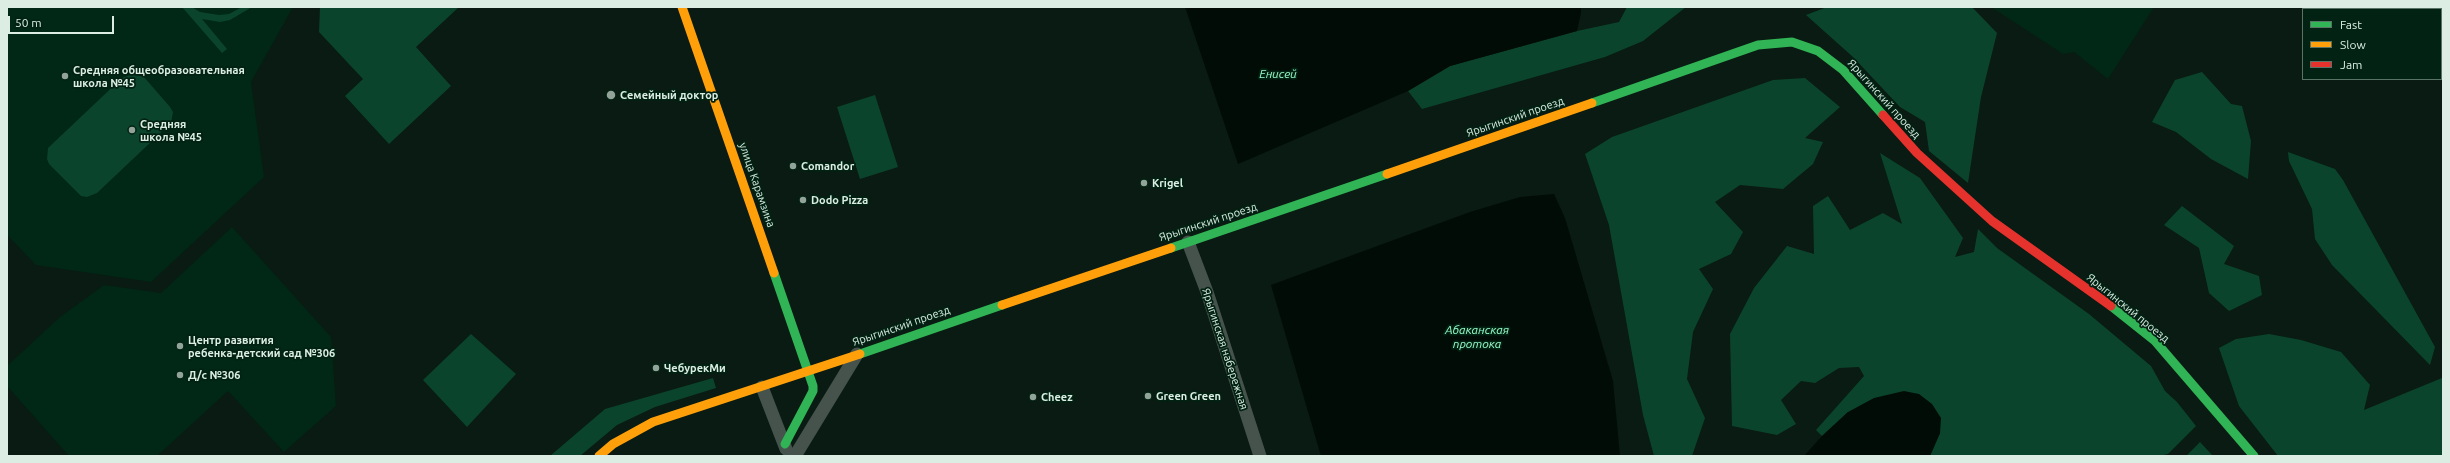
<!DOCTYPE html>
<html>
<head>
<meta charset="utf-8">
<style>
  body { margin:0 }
  #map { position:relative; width:2450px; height:463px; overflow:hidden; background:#091b12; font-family:Ubuntu,sans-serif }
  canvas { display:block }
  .frame { position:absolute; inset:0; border:8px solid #dceee4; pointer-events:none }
  .legend { position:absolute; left:2302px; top:8px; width:140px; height:72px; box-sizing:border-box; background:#022213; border:1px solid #597467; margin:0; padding:5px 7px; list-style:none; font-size:12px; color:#dceee4 }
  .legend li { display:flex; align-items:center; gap:8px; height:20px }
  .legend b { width:20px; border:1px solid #597467 }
  .scale { position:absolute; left:8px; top:16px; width:106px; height:18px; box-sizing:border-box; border:2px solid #dceee4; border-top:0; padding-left:5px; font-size:12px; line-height:14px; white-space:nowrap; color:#dceee4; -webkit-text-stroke:3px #022213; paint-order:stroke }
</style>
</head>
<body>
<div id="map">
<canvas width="2450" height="463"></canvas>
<div class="frame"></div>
<ul class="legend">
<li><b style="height:5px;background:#30b455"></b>Fast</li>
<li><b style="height:5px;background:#ff9f0a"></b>Slow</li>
<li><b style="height:5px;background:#e5322d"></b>Jam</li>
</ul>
<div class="scale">50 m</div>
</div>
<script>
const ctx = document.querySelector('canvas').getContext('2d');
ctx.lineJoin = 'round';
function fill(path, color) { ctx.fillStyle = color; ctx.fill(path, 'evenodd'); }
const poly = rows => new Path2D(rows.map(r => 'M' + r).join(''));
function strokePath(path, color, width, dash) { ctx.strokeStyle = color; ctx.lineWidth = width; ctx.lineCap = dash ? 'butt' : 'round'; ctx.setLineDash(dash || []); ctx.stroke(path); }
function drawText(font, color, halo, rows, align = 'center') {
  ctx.font = font + ' Ubuntu,sans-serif'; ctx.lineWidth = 3.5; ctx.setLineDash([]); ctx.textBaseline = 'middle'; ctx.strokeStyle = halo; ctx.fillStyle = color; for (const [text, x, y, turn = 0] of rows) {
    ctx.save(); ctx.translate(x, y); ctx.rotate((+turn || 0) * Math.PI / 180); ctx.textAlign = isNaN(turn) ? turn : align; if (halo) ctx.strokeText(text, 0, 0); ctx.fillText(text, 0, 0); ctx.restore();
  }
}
const built = poly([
  [7,7,293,7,251,82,264,177,151,282,36,265,7,235],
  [1991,7,2154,7,2108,79,2074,52,2063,54],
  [232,227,331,337,336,406,284,452,228,391,157,456,69,456,7,386,7,366,60,317,104,285,161,293]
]);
const green = poly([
  [182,7,192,7,200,12,219,15,229,14,242,7,252,7,230,20,220,22,202,19,227,49,222,53],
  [320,7,459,7,416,47,451,86,389,144,345,96,363,79,319,32],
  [1627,7,1686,7,1643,41,1605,57,1422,109,1408,91,1450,66,1577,31,1619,22],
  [1827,7,1972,7,1997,33,1981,97,1968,183,1929,151,1925,122,1900,107,1853,57,1806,15],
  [2202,72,2231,104,2242,106,2251,141,2248,179,2211,159,2176,132,2152,122,2175,80],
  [133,74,144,77,170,107,173,112,171,123,97,193,87,197,81,196,49,164,47,159,48,148,122,78],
  [1805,78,1840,107,1805,138,1823,142,1813,164,1783,189,1740,185,1715,202,1743,232,1731,254,1699,269,1713,289,1693,332,1687,379,1705,418,1692,456,1654,456,1643,415,1609,225,1585,154,1612,137,1773,80],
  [875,95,898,167,860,179,837,107],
  [2288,152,2335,169,2343,180,2435,347,2430,365,2332,265,2315,239,2312,209,2289,161],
  [1880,153,1920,178,1963,238,1955,257,1974,252,1978,229,1997,248,2089,314,2151,366,2165,391,2177,402,2196,426,2168,454,2159,456,1930,456,1940,433,1848,412,1822,436,1816,430,1864,376,1859,367,1839,368,1815,383,1801,381,1781,400,1796,424,1777,435,1732,426,1730,334,1754,288,1787,246,1814,254,1813,206,1828,196,1850,230,1883,213,1902,224],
  [2182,206,2234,246,2224,264,2259,276,2262,295,2229,311,2209,293,2199,248,2164,225],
  [471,334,516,374,467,427,423,380],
  [2269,334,2301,340,2341,352,2370,385,2364,410,2442,378,2443,456,2278,456,2239,406,2219,348,2236,339],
  [713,378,716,388,655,407,617,425,580,456,550,456,605,409],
  [2200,442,2213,456,2186,456]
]);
const water = poly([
  [1185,7,1581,7,1581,13,1577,31,1450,66,1408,91,1238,164],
  [1554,194,1565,218,1613,381,1620,456,1321,456,1271,285,1470,212,1520,197],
  [1904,391,1919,394,1932,404,1941,418,1940,433,1930,456,1804,456,1822,436,1848,412,1874,398]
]);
const street = poly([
  [1188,242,1207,292,1260,456],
  [762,387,786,449],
  [795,456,857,354]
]);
const fast = poly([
  [1592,103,1758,45,1792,42,1818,51,1843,70,1883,115],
  [1171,248,1387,174],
  [774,273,813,386,813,391,785,444],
  [2111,306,2155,341,2254,456],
  [860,354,1002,305]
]);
const slow = poly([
  [682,7,774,273],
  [1387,174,1592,103],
  [1002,305,1171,248],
  [599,456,613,444,653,422,860,354]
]);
const jam = poly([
  [1883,115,1917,153,1992,221,2111,306]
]);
const markers = [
  [65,76,4,"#92a49a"],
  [611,95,5,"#92a49a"],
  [132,130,4,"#92a49a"],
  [793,166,4,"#92a49a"],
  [1144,183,4,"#92a49a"],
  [803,200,4,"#92a49a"],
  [180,346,4,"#92a49a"],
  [656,368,4,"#92a49a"],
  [180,375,4,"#92a49a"],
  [1148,396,4,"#92a49a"],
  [1033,397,4,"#92a49a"]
];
const poiNames = [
  ["Средняя общеобразовательная",73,70],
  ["школа №45",73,83],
  ["Семейный доктор",620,95],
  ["Средняя",140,124],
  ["школа №45",140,137],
  ["Comandor",801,166],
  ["Krigel",1152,183],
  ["Dodo Pizza",811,200],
  ["Центр развития",188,340],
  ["ребенка-детский сад №306",188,353],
  ["ЧебурекМи",664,368],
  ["Д/с №306",188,375],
  ["Green Green",1156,396],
  ["Cheez",1041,397]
];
const streetNames = [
  ["Ярыгинский проезд",1884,99,48],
  ["Ярыгинский проезд",1515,117,-19],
  ["улица Карамзина",757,185,71],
  ["Ярыгинский проезд",1208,222,-18],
  ["Ярыгинский проезд",2128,308,39],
  ["Ярыгинский проезд",901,326,-19],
  ["Ярыгинская набережная",1225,349,72]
];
const waterNames = [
  ["Енисей",1278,74],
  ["Абаканская",1477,330],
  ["протока",1477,344]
];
fill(built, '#012716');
fill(green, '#0b442c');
fill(water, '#020c06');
strokePath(street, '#45534c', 13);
strokePath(fast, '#30b455', 9);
strokePath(slow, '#ff9f0a', 9);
strokePath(jam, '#e5322d', 9);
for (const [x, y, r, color] of markers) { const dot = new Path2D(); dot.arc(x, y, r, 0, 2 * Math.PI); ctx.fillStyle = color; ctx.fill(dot); strokePath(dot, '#022213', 1.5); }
drawText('bold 11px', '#dceee4', '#022213', poiNames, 'left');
drawText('11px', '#dceee4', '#022213', streetNames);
drawText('italic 12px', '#97fbc7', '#022213', waterNames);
</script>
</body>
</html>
